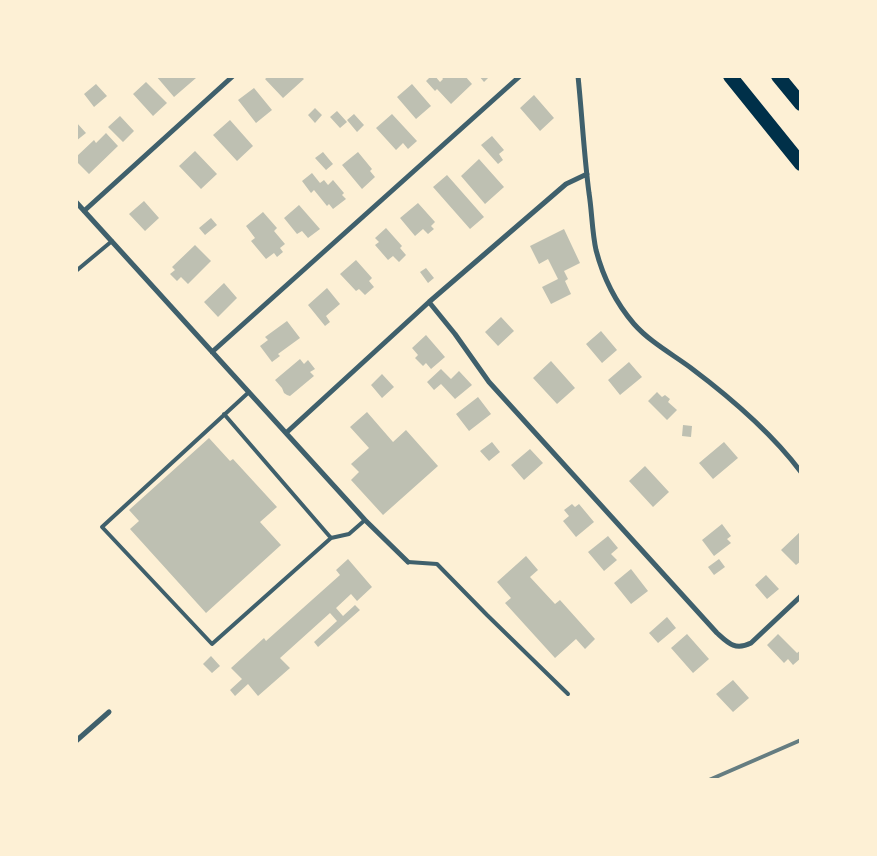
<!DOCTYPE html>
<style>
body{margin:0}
#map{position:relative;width:877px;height:856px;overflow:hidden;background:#fdf0d5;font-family:"DM Sans",sans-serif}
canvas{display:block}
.frame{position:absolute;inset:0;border:78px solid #fdf0d5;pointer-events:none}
</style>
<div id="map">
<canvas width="877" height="856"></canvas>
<div class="frame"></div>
</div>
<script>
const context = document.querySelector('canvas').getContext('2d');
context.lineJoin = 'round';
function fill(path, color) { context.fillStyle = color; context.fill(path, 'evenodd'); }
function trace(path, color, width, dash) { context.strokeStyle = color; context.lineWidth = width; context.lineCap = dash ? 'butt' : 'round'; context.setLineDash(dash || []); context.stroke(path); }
fill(new Path2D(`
 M156,76h39l1,2 -22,19z
 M269,76h32l3,3 -21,19 -18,-19z
 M431,76h4l5,6 3,-3 -2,-3h24l7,8 -21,20 -14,-15 -2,2 -9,-10z
 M479,76h11l-6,6z
 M146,82l21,21 -14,13 -20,-22z
 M96,84l11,12 -13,11 -10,-13z
 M412,84l19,22 -15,13 -19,-22z
 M254,88l18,22 -16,13 -18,-23z
 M534,95l20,23 -14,13 -20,-23z
 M315,108l7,7 -7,8 -7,-8z
 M337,111l10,11 -7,6 -10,-11z
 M354,114l10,11 -7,7 -10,-12z
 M392,114l25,27 -9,8 -5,-6 -7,7 -20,-22z
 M120,116l14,15 -11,11 -15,-15z
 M230,120l23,26 -16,15 -24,-26z
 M76,122l10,11 -10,8z
 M106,133l12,13 -29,28 -13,-13v-4l18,-17 2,3z
 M492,136l12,14 -5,4 4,6 -5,4 -17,-19z
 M195,151l22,23 -16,15 -22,-23z
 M323,152l10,12 -7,6 -11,-12z
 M358,152l14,17 -2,2 5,6 -13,12 -20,-24z
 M479,159l25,28 -19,17 -24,-28z
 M312,173l8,10 4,-3 4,5 5,-5 11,13 -2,2 4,4 -13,10 -4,-5 -2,2 -13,-16 -3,3 -9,-12z
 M447,175l37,42 -14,12 -37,-42z
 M144,201l15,17 -14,13 -16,-17z
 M418,203l17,19 -4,4 3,3 -6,5 -5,-5 -8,7 -15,-18z
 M299,205l21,24 -12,9 -6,-7 -5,3 -13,-16z
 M263,212l14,16 -3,3 11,13 -5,4 3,4 -6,5 -3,-4 -8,6 -15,-18 4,-3 -9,-12z
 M211,218l6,7 -12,10 -6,-7z
 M386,228l16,18 -2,2 6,7 -7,7 -6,-6 -5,4 -13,-15 4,-3 -4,-4z
 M564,229l16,34 -16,8 4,8 -3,2 6,13 -20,10 -9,-17 16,-8 -10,-20 -9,5 -9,-18z
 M195,245l16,16 -23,23 -7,-7 -4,4 -7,-7 5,-4 -3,-3z
 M356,260l16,18 -3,3 5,6 -9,8 -6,-6 -3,2 -16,-17z
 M426,268l8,10 -6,5 -8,-11z
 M224,283l13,15 -19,19 -14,-15z
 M327,288l13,16 -14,12 4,6 -5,4 -17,-21z
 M501,317l13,14 -16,15 -13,-14z
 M287,321l13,17 -22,16 2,2 -8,6 -12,-16 8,-6 -3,-3z
 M601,331l16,19 -15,13 -16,-19z
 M426,335l19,22 -14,12 -5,-6 -3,3 -8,-8 3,-3 -6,-7z
 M300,359l4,5 4,-4 7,9 -5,3 4,4 -24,20 -3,-1 -3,-2 -2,-5 -7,-8z
 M551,361l24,27 -18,16 -24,-26z
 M629,362l13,15 -22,18 -12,-15z
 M441,369l10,10 8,-8 13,14 -17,14 -14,-15 -7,6 -7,-8z
 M382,374l12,13 -12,11 -11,-13z
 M657,392l5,5 3,-2 5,4 -2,3 9,8 -10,10 -19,-19z
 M478,397l13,17 -22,17 -13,-17z
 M367,412l26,30 13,-12 32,36 -55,49 -32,-35 8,-8 -8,-8 18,-16 -19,-21z
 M683,425l9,1 -1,11 -9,-1z
 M209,438l21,23 3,-2 44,48 -17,15 21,23 -75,68 -76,-84 9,-8 -10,-11z
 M492,442l8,10 -11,9 -9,-10z
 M724,442l14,16 -25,21 -14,-16z
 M530,449l13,14 -19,17 -13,-15z
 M645,466l24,26 -16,15 -24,-26z
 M572,504l3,3 4,-3 15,18 -18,15 -13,-16 6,-5 -5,-6z
 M722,524l9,12 -4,3 4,4 -17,13 -12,-16z
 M801,531v30l-5,4 -15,-15z
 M608,536l10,12 -7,6 6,6 -13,11 -16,-19z
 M526,556l12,14 -8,7 25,27 5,-4 35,39 -10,10 -9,-10 -21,19 -50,-55 6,-5 -14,-16z
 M348,559l24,28 -15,14 -6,-7 -15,14 7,8 12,-11 5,5 -42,37 -4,-5 23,-21 -7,-8 -50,45 10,10 -32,28 -10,-12 -13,12 -5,-6 12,-11 -11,-11 33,-30 2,3 74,-66 -4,-5z
 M719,559l6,8 -11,8 -6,-8z
 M631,569l17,22 -17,13 -17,-21z
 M766,575l13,14 -12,10 -12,-14z
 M667,617l9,11 -18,15 -9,-10z
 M687,634l22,25 -16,14 -22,-25z
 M778,634l19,19 4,-3v8l-8,7 -5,-6 -4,4 -17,-18z
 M211,656l9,10 -8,7 -9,-9z
 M733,680l16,18 -16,14 -17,-18z`), '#bec0b2');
trace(new Path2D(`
 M76,271l36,-30
 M224,414l107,124 -119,106 -110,-117 147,-135
 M331,538l18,-4 16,-14
 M408,562l29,2 50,51 81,79`), '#3f606c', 4);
trace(new Path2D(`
 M578,76c4,39 6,79 11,117 3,19 3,39 7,57 7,27 20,53 38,74 16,18 38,30 57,44 40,30 80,64 110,104
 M76,202l289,318 43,42
 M84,211l149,-135
 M429,302l26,32 34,48 228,251c11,10 18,18 34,10l50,-47
 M212,352l308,-276
 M286,433l143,-131 137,-118 21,-10
 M76,741l33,-29`), '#3f606c', 5);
trace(new Path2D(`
 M730,76l71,88
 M778,76l23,28`), '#003049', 14);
trace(new Path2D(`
 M709,780l92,-40`), '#657d81', 4);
</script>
